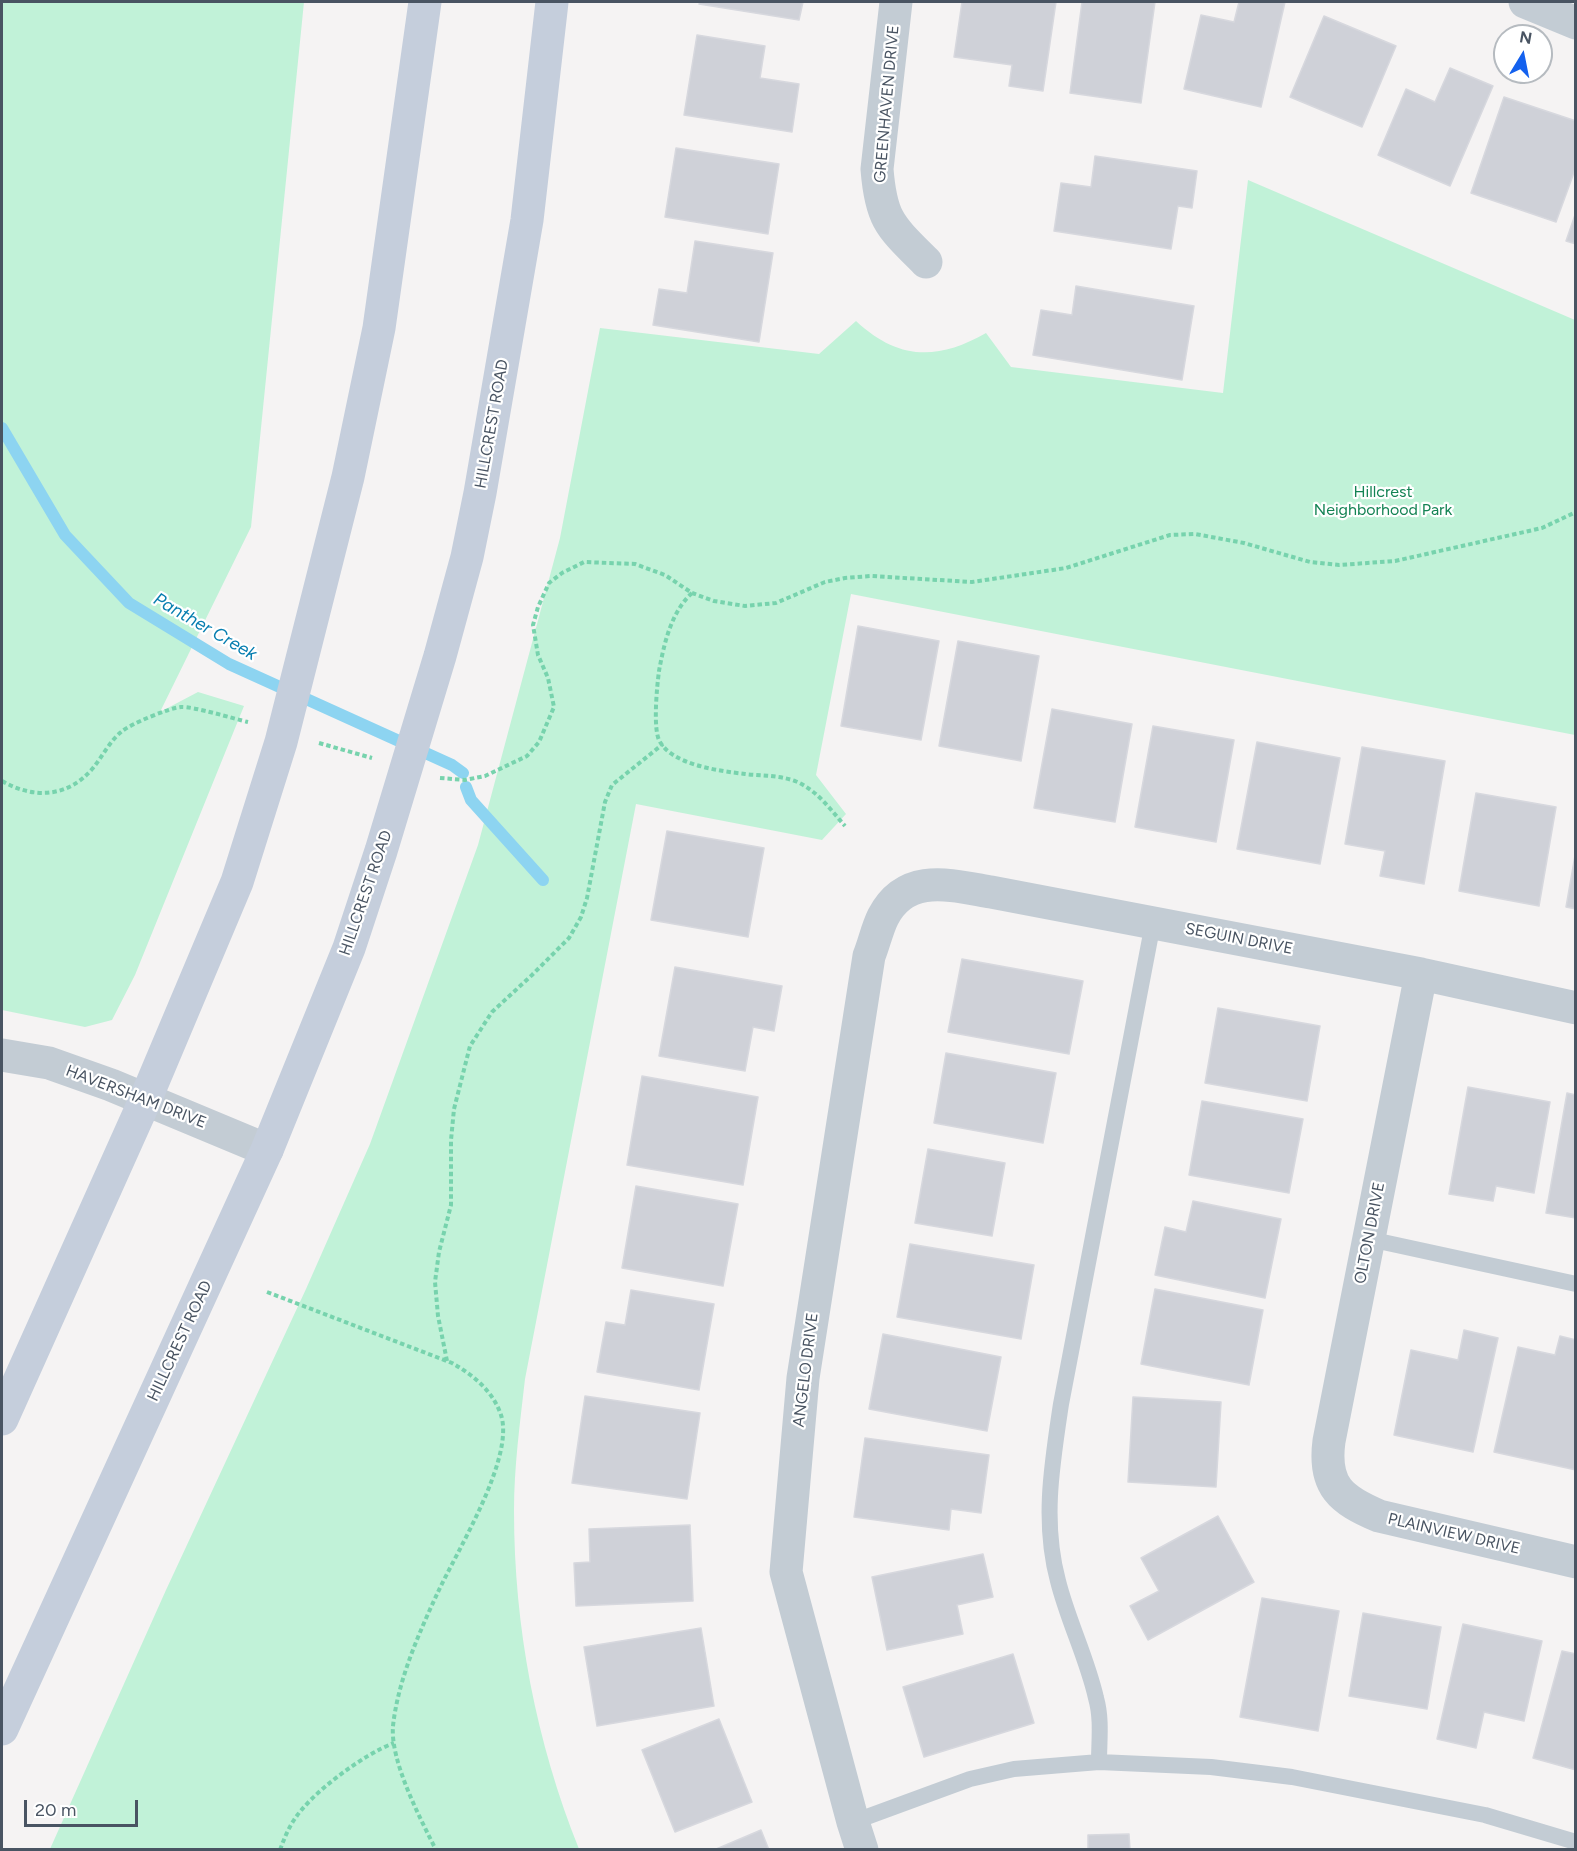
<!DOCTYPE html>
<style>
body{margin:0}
#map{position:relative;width:1577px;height:1851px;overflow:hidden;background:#f5f3f3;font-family:Figtree,sans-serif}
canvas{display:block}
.frame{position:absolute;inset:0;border:3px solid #495462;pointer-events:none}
.north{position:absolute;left:1493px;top:24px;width:60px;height:60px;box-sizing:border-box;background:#fff;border:2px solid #b6bbc0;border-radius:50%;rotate:10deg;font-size:16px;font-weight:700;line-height:24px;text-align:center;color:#495462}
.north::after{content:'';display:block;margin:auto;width:21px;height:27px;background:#1461ee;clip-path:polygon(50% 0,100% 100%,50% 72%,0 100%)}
.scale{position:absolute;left:24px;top:1800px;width:114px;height:27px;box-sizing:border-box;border:3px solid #495462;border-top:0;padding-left:8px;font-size:18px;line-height:21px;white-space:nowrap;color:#495462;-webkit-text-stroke:4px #fff;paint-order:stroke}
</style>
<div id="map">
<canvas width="1577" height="1851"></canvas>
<div class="frame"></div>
<div class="north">N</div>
<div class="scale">20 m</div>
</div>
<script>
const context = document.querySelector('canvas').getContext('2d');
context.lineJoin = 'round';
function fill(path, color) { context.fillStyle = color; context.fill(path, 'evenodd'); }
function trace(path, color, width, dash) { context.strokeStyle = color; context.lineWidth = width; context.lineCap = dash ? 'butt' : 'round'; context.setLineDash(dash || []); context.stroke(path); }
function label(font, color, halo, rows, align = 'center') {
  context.font = font + ' Figtree,sans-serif'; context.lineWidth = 4.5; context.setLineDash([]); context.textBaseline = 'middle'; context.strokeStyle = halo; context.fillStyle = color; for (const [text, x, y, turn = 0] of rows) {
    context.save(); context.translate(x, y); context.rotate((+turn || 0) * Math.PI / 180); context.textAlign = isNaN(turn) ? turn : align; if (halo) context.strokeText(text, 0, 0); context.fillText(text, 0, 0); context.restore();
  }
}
fill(new Path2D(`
 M2,2h302l-53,525 -91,185 38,-20 46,14 -109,269 -23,45 -27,7 -83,-17z
 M1248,180l327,140v415l-724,-141 -35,181 30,39 -24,26 -186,-36 -111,575c-5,44 -11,88 -11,132 0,116 22,231 65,338h-529l116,-259 140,-301 64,-145 108,-299 82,-307 40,-210 219,26 37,-33c42,39 81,40 130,12l25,34 212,26z`), '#c1f2d8');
trace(new Path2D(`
 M2,428l63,107 64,68 100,61 223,101 11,8
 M466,787l5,13 72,80`), '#8dd4f1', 12);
const building = new Path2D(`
 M700,2h103l-4,18 -100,-16z
 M962,2h94l-13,89 -34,-5 3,-21 -58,-8z
 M1082,2h73l-14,101 -71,-10z
 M1239,2h46l-24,105 -77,-18 17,-74 33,7z
 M1324,16l72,30 -34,81 -72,-30z
 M697,35l68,11 -5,32 39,6 -7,48 -108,-17z
 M1450,68l43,18 -43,100 -72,-31 28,-66 29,13z
 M1504,97l72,24v46l-20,55 -85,-29z
 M676,148l103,16 -11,70 -103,-17z
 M1095,156l102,15 -5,37 -14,-2 -7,43 -117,-18 7,-48 30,4z
 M1576,212v32l-10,-3z
 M695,241l78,12 -14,89 -106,-17 6,-36 28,4z
 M1076,286l118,20 -12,74 -149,-25 8,-45 31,5z
 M858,626l81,15 -18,99 -80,-14z
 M958,641l81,15 -18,105 -82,-15z
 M1052,709l80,15 -17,98 -81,-14z
 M1153,726l81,14 -18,102 -81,-15z
 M1257,742l83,16 -20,106 -83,-15z
 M1362,747l83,14 -21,123 -44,-8 5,-25 -40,-7z
 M1476,793l80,14 -17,99 -80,-15z
 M667,831l97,17 -16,89 -97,-17z
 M1576,850v59l-10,-2z
 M962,959l121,22 -14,73 -121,-22z
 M675,967l107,19 -8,45 -21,-4 -8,44 -86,-15z
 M1218,1008l102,18 -13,75 -102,-18z
 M946,1053l110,20 -13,70 -109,-20z
 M642,1076l116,21 -15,88 -116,-20z
 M1468,1087l82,15 -16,91 -38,-7 -3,15 -44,-7z
 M1567,1093l9,2v123l-30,-5z
 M1202,1101l101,18 -14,74 -100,-18z
 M928,1149l77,14 -13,73 -77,-13z
 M636,1186l102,18 -15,82 -101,-18z
 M1193,1201l88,18 -16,79 -110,-23 10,-48 21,5z
 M910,1244l124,21 -13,74 -124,-22z
 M1155,1289l108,21 -14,75 -108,-21z
 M631,1290l83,14 -15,86 -102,-18 9,-50 19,3z
 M1464,1330l34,8 -25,114 -79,-17 17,-85 47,10z
 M883,1334l118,23 -14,74 -118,-22z
 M1560,1336l16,4v130l-82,-18 24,-105 37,8z
 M585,1396l115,17 -13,86 -115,-16z
 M1133,1397l88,5 -5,85 -88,-5z
 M865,1438l124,17 -8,58 -30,-4 -2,21 -95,-13z
 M1218,1516l36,66 -106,58 -18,-34 29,-15 -18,-33z
 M690,1525l3,76 -117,5 -2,-43 16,-1 -1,-33z
 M983,1554l10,43 -36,8 6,29 -76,16 -15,-73z
 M1262,1598l77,13 -21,120 -78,-14z
 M1363,1613l78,14 -14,82 -78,-13z
 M1463,1624l79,17 -18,80 -40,-9 -8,36 -39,-9z
 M701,1628l13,78 -117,20 -13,-79z
 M1562,1651l14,3v116l-43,-12z
 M1013,1654l21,69 -110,34 -21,-70z
 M719,1719l33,83 -77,30 -33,-82z
 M761,1830l8,20h-55z
 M1129,1834l1,16h-42v-15z`);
fill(building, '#cfd1d8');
trace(building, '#d7d8de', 1.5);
trace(new Path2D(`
 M692,593c-21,19 -28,51 -33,78 -2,15 -6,56 0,69 12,25 61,31 86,34 17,2 33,1 50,7 22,9 35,28 50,45
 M319,743l53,15
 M440,778l25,2 20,-4 42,-20 12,-14 15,-35 -6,-29 -10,-23 -5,-30 5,-18 11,-24 13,-10 22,-11 51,2 30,11 27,18 22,8 31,5 31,-3 49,-21 20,-4 26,-2 101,6 94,-14 104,-33 25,-1 49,9 66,19 29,3 56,-4 147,-33 34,-16
 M2,781c31,18 66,17 91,-13 9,-11 17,-27 28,-36 9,-8 48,-24 60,-25 11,-1 54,12 67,15
 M267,1292l185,71c21,12 41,28 49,52 14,43 -44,136 -63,177 -19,41 -40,88 -45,134 -3,35 27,92 43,124
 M447,1361l-9,-45 -3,-34 4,-30 12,-47v-65l3,-31 16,-63 22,-34 40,-37 37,-37 12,-21 6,-19 18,-96 7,-17 51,-41
 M280,1850c4,-11 8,-21 14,-30 17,-27 70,-66 100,-77`), '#77d3ad', 4, [4.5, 3]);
trace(new Path2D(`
 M1369,1239l207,45
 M1099,1762c0,-21 3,-43 -3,-64 -9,-40 -28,-77 -38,-117 -16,-59 -6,-117 3,-177l92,-481
 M853,1822l117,-43 44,-10 85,-7 112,5 81,10 193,38 91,27`), '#c3ccd4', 16);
trace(new Path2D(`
 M896,2l-19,167c4,51 13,57 49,93
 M1525,2l51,21
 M1421,974l-92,467c-6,45 12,59 50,75l197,46
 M2,1055l47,8 62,22 156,65
 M862,1850l-9,-28 -67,-250 17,-194 66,-422c5,-12 8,-27 14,-39 23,-45 67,-32 108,-25l430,82 155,34`), '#c3ccd4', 33);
trace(new Path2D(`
 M2,1419l144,-321 91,-216 44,-140 67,-265 31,-149 46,-326
 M2,1729l265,-579 82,-202 32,-97 59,-195 27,-99 13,-64 47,-273 25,-218`), '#c5cedc', 33);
label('16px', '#495462', '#fff', [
 ["GREENHAVEN DRIVE",887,104,-85],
 ["HILLCREST ROAD",492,424,-80],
 ["HILLCREST ROAD",366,893,-71],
 ["SEGUIN DRIVE",1239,939,11],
 ["HAVERSHAM DRIVE",136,1097,21],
 ["OLTON DRIVE",1370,1233,-79],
 ["HILLCREST ROAD",180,1341,-65],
 ["ANGELO DRIVE",806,1370,-83],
 ["PLAINVIEW DRIVE",1454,1534,13]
]);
label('16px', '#148354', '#fff', [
 ["Hillcrest",1383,492],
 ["Neighborhood Park",1383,510]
]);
label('italic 18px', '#077eb0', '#fff', [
 ["Panther Creek",205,627,30]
]);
</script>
